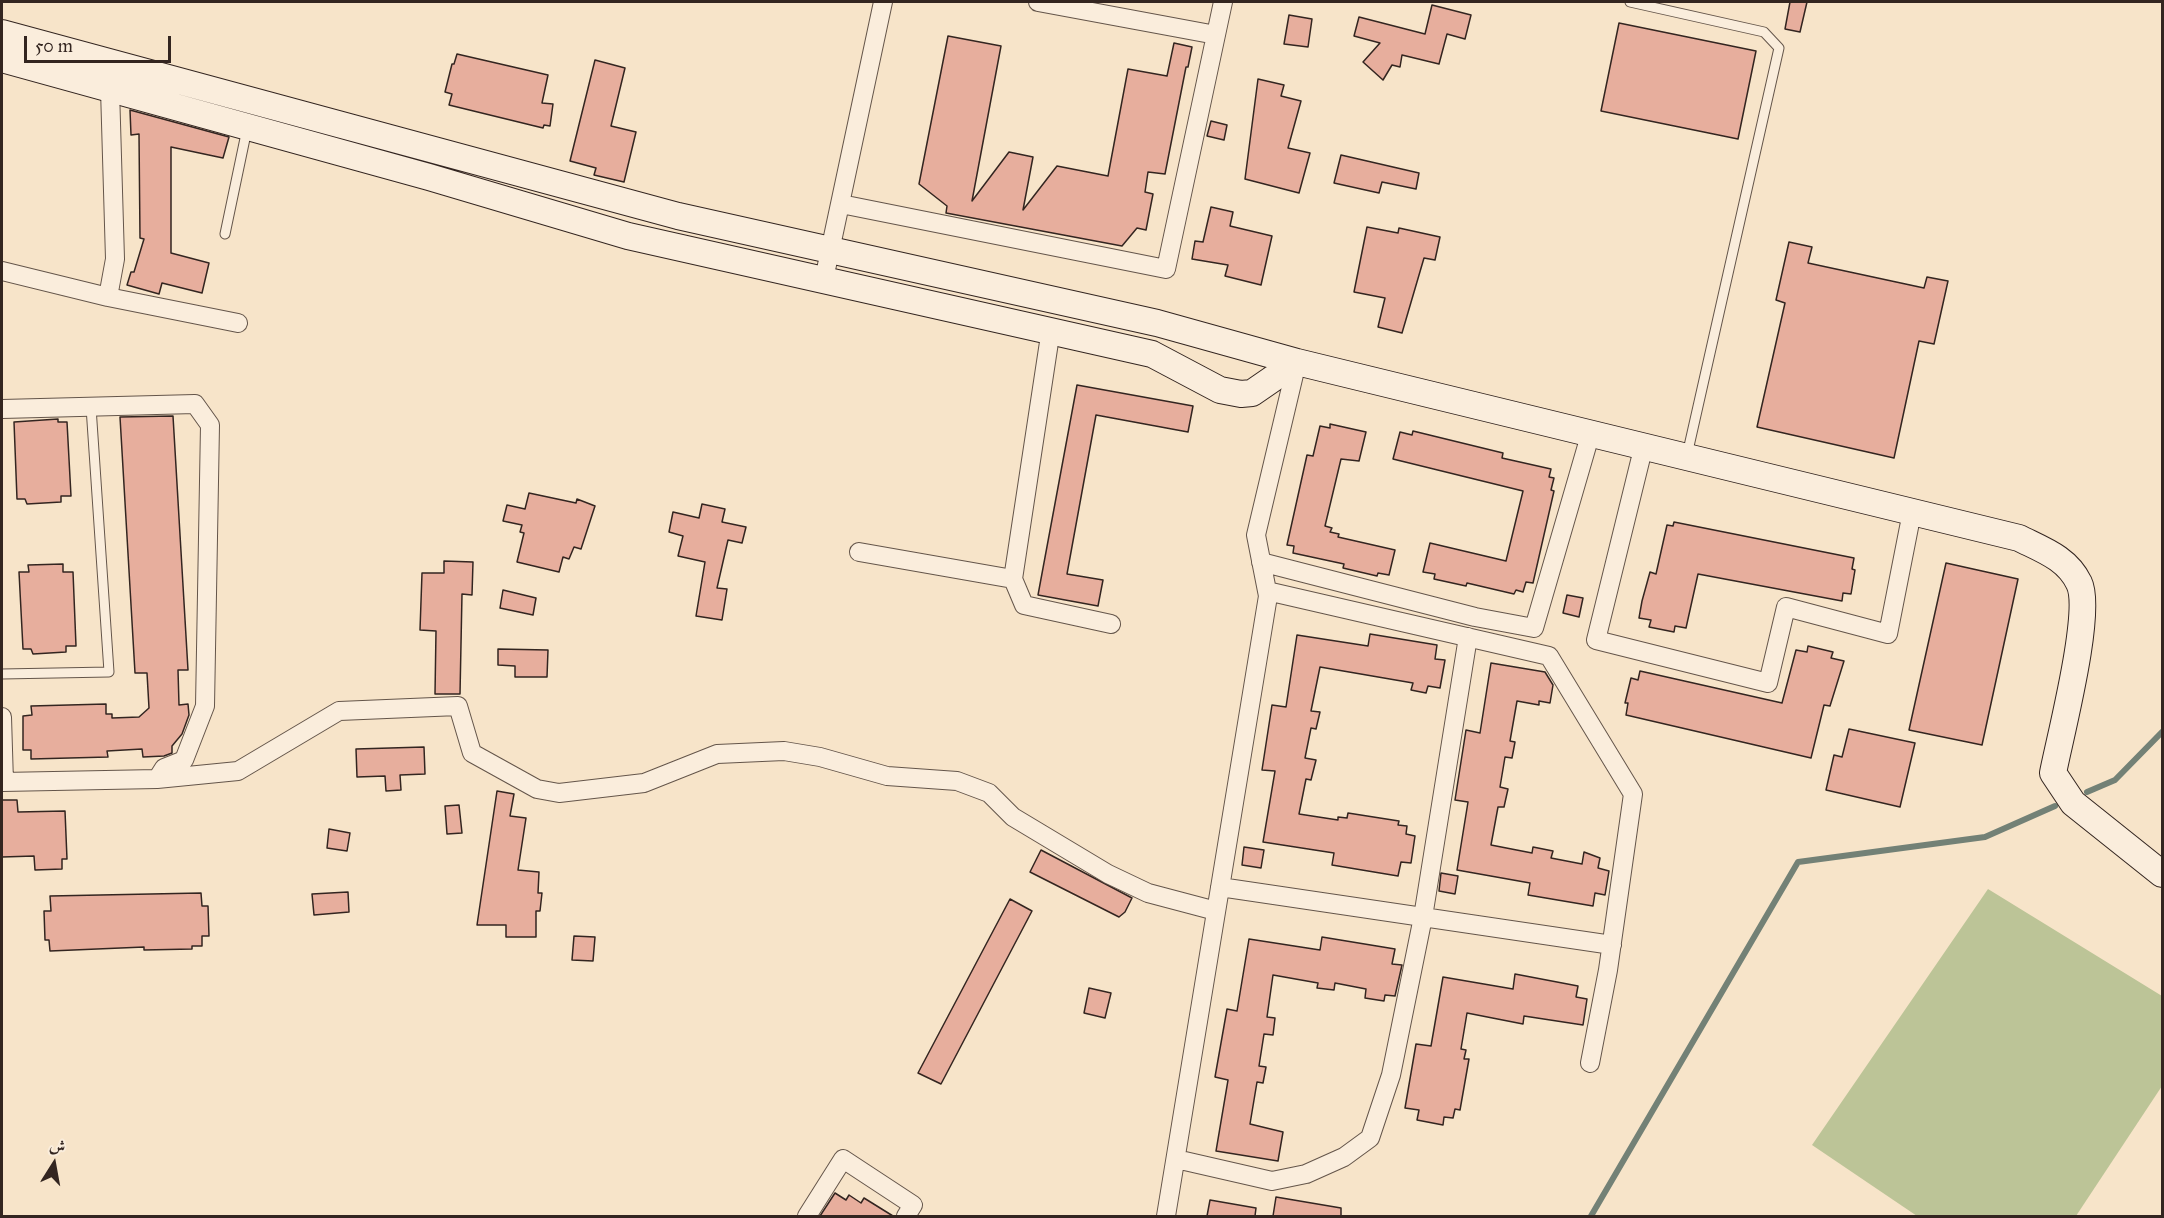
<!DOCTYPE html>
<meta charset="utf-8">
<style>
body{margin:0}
#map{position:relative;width:2164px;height:1218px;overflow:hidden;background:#f7e4c9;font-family:"IM FELL Great Primer",Amiri,serif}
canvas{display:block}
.frame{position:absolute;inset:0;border:3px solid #332520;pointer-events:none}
.north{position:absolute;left:24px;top:1134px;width:60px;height:60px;-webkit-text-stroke:4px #faeddc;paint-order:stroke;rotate:11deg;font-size:16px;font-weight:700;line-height:24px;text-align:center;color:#332520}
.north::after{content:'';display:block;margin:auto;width:21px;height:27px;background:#332520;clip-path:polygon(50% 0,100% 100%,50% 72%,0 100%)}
.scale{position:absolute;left:24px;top:36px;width:147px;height:27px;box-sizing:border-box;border:3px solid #332520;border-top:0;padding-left:8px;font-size:18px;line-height:21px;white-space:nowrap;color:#332520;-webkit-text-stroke:4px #faeddc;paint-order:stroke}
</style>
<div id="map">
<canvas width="2164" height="1218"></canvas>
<div class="frame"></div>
<div class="north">ش</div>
<div class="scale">50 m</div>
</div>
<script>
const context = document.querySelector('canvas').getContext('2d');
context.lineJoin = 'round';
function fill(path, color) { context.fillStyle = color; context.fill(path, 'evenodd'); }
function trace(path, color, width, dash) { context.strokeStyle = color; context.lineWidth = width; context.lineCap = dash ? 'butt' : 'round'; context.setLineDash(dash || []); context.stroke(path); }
fill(new Path2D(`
 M1988,889l174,107v90l-86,130h-159l-105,-71z`), '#bcc497');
trace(new Path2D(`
 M2087,792l28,-12 47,-48
 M1591,1216l207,-354 187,-25 70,-31`), '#738176', 6);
const building = new Path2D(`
 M1790,2h17l-7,30 -15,-3z
 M1432,5l39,10 -6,24 -18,-5 -8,30 -37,-9 -2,12 -8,-2 -9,15 -20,-18 17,-19 -26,-7 5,-19 66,17z
 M1289,15l23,4 -4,28 -24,-3z
 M1619,23l137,28 -18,88 -137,-28z
 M948,36l53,10 -29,155 37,-49 24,5 -10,53 34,-44 51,10 20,-107 39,7 7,-33 18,4 -4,20h-2l-21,107 -17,-2 -3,20 8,2 -7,36 -9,-2 -15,18 -176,-33 1,-7 -28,-22z
 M457,54l91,21 -6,28 11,1 -3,22 -6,-1 -1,3 -94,-23 3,-11 -7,-2 7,-28h2z
 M595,60l30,8 -14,58 25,6 -12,50 -30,-7 2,-7 -26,-7z
 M1258,79l26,6 -3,11 20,5 -13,47 22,5 -11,40 -54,-14z
 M130,110l99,27 -6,21 -52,-11v106l38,10 -7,30 -40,-10 -3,11 -32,-9 4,-13h3l10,-33 -4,-1 -1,-104 -8,1z
 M1211,121l16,4 -3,15 -17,-4z
 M1341,155l78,18 -3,16 -34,-7 -3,11 -45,-10z
 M1211,207l22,5 -3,14 42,10 -11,49 -36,-9 3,-11 -36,-6 3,-18 8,1z
 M1367,227l31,6 1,-5 41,9 -5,23 -11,-2 -22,75 -24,-6 7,-29 -31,-6z
 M1789,242l23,5 -4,16 116,25 3,-11 21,4 -14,63 -15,-3 -25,117 -137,-31 28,-124 -9,-3z
 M1077,385l116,21 -5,26 -92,-17 -29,159 36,6 -5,26 -60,-11z
 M173,416l15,254h-10l1,35 9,-1 1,11 -7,19 -10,12v7l-8,3 -21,1 -1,-8 -35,2 1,6 -77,2v-9h-8v-34l9,-1 -1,-9 75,-2v10h6v4l27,-1 10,-9 -2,-35h-12l-15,-256z
 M58,419v3h9l4,74h-10v6l-34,2 -2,-5h-8l-3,-77z
 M1330,424l36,8 -7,29 -18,-2 -16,67 7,2 -2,4 9,2 -1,3 57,13 -6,25 -11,-2 -1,3 -34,-8 1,-4 -51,-11 1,-7 -7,-1 20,-90 6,1 7,-30 10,2z
 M1413,431l90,22 -1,5 49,11 -2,8 5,1 -3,12 3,1 -21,92 -7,-1 -3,10 -7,-2 -2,4 -47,-11 -1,3 -32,-7 1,-5 -12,-2 7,-29 76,18 17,-70 -130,-32 7,-27 12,3z
 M529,493l47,10 1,-4 18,7 -14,43 -7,-2 -5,12 -6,-2 -4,15 -42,-10 7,-29 -4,-1 2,-7 -19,-4 4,-16 18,4z
 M702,504l23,5 -3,13 24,5 -4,16 -14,-3 -11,48 10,1 -5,31 -26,-4 9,-54 -27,-6 5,-20 -14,-4 4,-20 26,6z
 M1674,522l180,36 -2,11 3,1 -4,24 -8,-1 -1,8 -144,-27 -12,54 -11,-2 -1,6 -25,-5 2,-7 -12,-2 3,-17 8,-29 6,2 11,-49 6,1z
 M444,561l29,1 -1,33 -10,-1 -2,100h-25l1,-63 -16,-1 2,-57h22z
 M1946,563l72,16 -36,166 -73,-15z
 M63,564v8h10l3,74h-10v6l-33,2 -2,-5h-8l-4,-77h10l-1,-7z
 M503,590l33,8 -3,17 -33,-7z
 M1567,595l16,3 -4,19 -16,-4z
 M1370,634l67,11 -2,14 10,1 -5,28 -12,-2 -2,7 -15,-3 2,-7 -93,-16 -9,44 9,1 -4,17 -5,-1 -6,30 11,2 -5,20 -5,-1 -7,35 39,6v-3l9,1 1,-5 51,8 -1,4 9,1 -1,8 9,2 -4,27 -10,-1 -3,14 -66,-11 2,-12 -71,-11 12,-71 -13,-1 10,-65 14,2 11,-72 71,11z
 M1808,646l25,6 -2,6 13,3 -14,45 -6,-1 -13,53 -185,-43 2,-12h-3l6,-25 7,2 2,-9 142,32 14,-53 11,2z
 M498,649l50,1 -1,27h-32v-11l-17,-1z
 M1491,663l54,9 8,13 -3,18 -11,-2v4l-22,-4 -7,40 5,1 -3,16 -7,-1 -5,30 8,2 -4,18h-6l-7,38 41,8 1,-6 20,4 -2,7 31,6 2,-12 16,6 -2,10 11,3 -4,24 -10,-2 -2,13 -65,-11 2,-12 -73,-13 11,-68 -13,-2 11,-70 14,3z
 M1849,729l66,14 -15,64 -74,-17 8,-35 8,2z
 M424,747l1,27 -25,1 1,15 -15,1 -1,-15 -28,1 -1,-28z
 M497,791l17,3 -4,22 16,2 -8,52 21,2 -1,21h4l-2,18h-4v26h-30v-12h-29z
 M2,800h15l1,12 47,-1 2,48h-5v10l-27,1 -1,-14 -32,1z
 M459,805l3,28 -15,1 -2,-28z
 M329,829l21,4 -3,18 -20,-3z
 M1244,847l20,3 -3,18 -19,-3z
 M1041,850l91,48 -7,14 -6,5 -89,-45z
 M1441,873l17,3 -3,18 -16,-3z
 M348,892l1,20 -35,3 -2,-21z
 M201,893l1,13h6l1,30h-7v10h-10v3l-48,1v-3l-94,4 -1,-11h-4l-1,-29h7l-1,-15z
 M1010,899l22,12 -91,173 -23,-11z
 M574,936l21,1 -2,24 -21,-1z
 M1322,937l73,12 -3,15 10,1 -7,31 -10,-1 -1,6 -19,-3 1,-9 -31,-6 -1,7 -17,-2 1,-5 -45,-8 -6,42 8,1 -2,17 -9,-1 -5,32 7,1 -3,16 -6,-1 -7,42 33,8 -5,29 -62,-10 12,-71 -13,-3 12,-68 10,2 12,-72 71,11z
 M1515,974l63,12 -2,11 11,2 -4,26 -59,-9 -1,8 -56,-11 -6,36 5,1 -2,9h5l-9,51 -5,-1 -2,9 -9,-1 -1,8 -26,-5 2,-10 -14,-2 11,-64 15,2 12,-69 70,12z
 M1089,988l22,5 -6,25 -21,-5z
 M835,1193l11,7 3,-5 12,8 3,-5 29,18h-73z
 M1276,1197l65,11v8h-68z
 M1210,1200l46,8 -1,8h-48z`);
fill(building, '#e7ae9d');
trace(building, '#332520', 1.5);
const lane = new Path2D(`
 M1630,2l134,30 15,16 -92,407
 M225,234l22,-105
 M2,674l107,-2 -18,-265`);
const street = new Path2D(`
 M1038,2l178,33
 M841,204l325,65 57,-267
 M2,271l106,26 130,26
 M824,279l59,-277
 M108,297l7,-38 -5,-170
 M2,409l193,-5 15,21 -5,281 -21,54 -20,8 -7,11
 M1644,445l-48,195 172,43 18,-76 102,27 24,-122
 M859,552l154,27 38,-250
 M1261,562l214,55 59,11 57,-196
 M1013,579l11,26 87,19
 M1267,591l282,65 84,138 -25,176 -18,93
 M2,717l2,65
 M2,782l155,-3 81,-8 101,-60 119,-5 14,47 65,36 22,4 85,-10 73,-29 67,-3 36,6 67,19 70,5 32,12 24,24 95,57 40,19 68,18
 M1220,887l392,58
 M1176,1159l96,22 34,-7 38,-17 26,-19 21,-63 32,-158 45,-280
 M807,1216l36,-57 70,46 -7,11
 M1166,1216l102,-620 -12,-61 41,-173`);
const secondary = new Path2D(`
 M2,33l676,183 479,107 140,39 722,176c24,12 48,20 60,45 14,28 -19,154 -26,190l20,30 89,71
 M2,59l427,118 199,59 524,118 68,36 21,4 11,-1 45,-31`);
trace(lane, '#64554a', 11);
trace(street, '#64554a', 20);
trace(secondary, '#332520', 28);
trace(lane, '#faeddc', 9);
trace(street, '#faeddc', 18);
trace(secondary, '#faeddc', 26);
</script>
